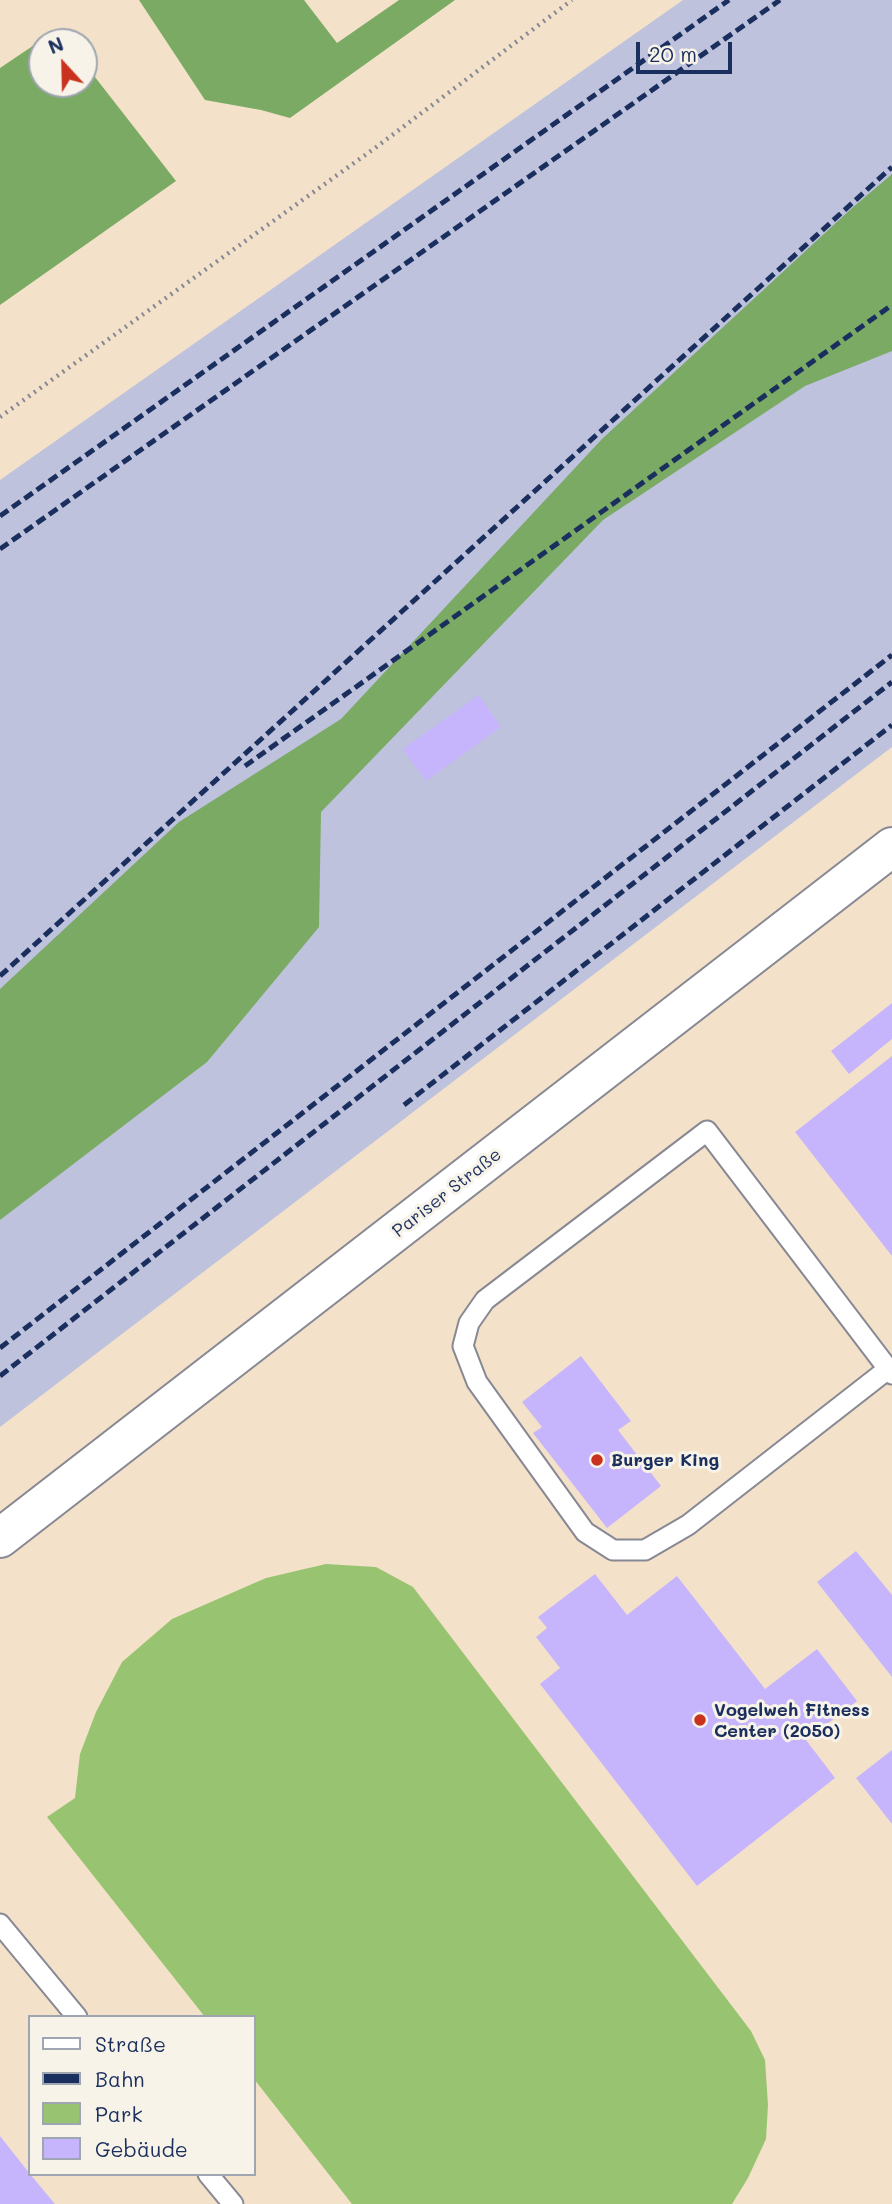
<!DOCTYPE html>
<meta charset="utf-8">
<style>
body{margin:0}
#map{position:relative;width:892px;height:2204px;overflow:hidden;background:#f3e2c9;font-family:Mali,sans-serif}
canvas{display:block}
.legend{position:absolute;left:28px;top:2015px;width:228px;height:161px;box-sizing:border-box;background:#f7f3e8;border:2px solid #9fa5b1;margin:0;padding:9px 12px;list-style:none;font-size:21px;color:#1b2f5e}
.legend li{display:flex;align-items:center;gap:14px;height:35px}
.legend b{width:35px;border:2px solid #9fa5b1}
.north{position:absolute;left:28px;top:28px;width:70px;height:70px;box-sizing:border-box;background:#f7f3e8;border:2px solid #9fa5b1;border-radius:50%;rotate:338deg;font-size:19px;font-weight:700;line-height:28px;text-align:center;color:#1b2f5e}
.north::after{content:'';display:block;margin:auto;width:24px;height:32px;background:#c8321e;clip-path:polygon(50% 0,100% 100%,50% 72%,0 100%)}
.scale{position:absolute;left:636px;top:42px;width:96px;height:32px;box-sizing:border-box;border:4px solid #1b2f5e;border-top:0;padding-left:9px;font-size:21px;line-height:24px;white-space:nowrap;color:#1b2f5e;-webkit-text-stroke:5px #f7f3e8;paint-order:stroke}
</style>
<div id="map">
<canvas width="892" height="2204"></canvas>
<ul class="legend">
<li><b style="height:9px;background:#fff"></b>Straße</li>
<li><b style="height:9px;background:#1b2f5e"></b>Bahn</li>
<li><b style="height:19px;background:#98c471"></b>Park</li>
<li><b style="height:19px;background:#c6b5fc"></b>Gebäude</li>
</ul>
<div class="north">N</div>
<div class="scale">20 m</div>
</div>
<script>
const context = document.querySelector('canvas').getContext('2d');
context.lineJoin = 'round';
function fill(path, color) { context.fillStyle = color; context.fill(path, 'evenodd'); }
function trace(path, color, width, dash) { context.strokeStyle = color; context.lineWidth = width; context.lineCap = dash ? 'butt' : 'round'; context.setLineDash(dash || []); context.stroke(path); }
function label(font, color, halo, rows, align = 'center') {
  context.font = font + ' Mali,sans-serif'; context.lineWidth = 6; context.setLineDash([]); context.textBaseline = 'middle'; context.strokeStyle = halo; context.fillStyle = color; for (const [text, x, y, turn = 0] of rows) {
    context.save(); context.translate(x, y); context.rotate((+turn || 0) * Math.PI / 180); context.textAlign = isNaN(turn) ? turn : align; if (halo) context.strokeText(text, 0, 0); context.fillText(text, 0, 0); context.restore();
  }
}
fill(new Path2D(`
 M683,0h209v747l-892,680v-947z`), '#bec2dd');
fill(new Path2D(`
 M326,1564l50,3 37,20 338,444 14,29 3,45 -2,34 -18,39 -16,26h-380l-98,-125v-62h-49l-158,-200 28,-19 5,-44 16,-42 26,-50 50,-43 94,-41z`), '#98c471');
fill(new Path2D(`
 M139,0h165l33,43 62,-43h56l-165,118 -29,-8 -56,-10z
 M58,29l10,13h-26v42h42v-21l92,118 -176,124v-237z
 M892,174v177l-87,35 -202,134 -282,292 -2,115 -112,135 -207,158v-231l179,-167 162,-103 261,-280 249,-230z`), '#7aaa63');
fill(new Path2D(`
 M479,695l22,32 -75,54 -23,-32z
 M892,1003v36l-43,35 -18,-23z
 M892,1056v200l-97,-124z
 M581,1356l50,65 -13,9 43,56 -54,42 -74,-95 9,-6 -20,-25z
 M856,1551l36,44v82l-75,-95z
 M595,1574l32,41 50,-39 88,113 52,-40 40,52 -51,39 29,38 -138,108 -157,-202 20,-16 -24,-31 11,-9 -9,-11z
 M892,1750v74l-36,-46z
 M0,2136l30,38 25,30h-55z`), '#c6b5fc');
const service = new Path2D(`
 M888,1369l-200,156 -43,25h-32l-28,-18 -108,-150 -14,-36 6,-23 16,-23 222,-169 185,243
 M0,1924l77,93
 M208,2174l25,30`);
const secondary = new Path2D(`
 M0,1538l892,-691`);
trace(service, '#878894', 23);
trace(secondary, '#878894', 42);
trace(new Path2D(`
 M0,417l375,-269 197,-148`), '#878894', 4.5, [2, 5]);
trace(service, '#fff', 19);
trace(secondary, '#fff', 38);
trace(new Path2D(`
 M0,516l729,-516
 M0,549l780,-549
 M245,766l647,-461
 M0,976l892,-809
 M404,1105l488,-380
 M0,1348l892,-693
 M0,1376l892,-694`), '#1b2f5e', 5, [10, 5]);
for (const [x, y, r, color] of [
 [597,1460,7,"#c8321e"],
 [700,1720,7,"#c8321e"]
]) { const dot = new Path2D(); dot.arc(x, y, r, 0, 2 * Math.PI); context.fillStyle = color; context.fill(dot); trace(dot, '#f7f3e8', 2.5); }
label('18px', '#1b2f5e', '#f7f3e8', [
 ["Pariser Straße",447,1193,-38]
]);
label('bold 18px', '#1b2f5e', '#f7f3e8', [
 ["Burger King",611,1460],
 ["Vogelweh Fitness",714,1710],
 ["Center (2050)",714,1731]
], 'left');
</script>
